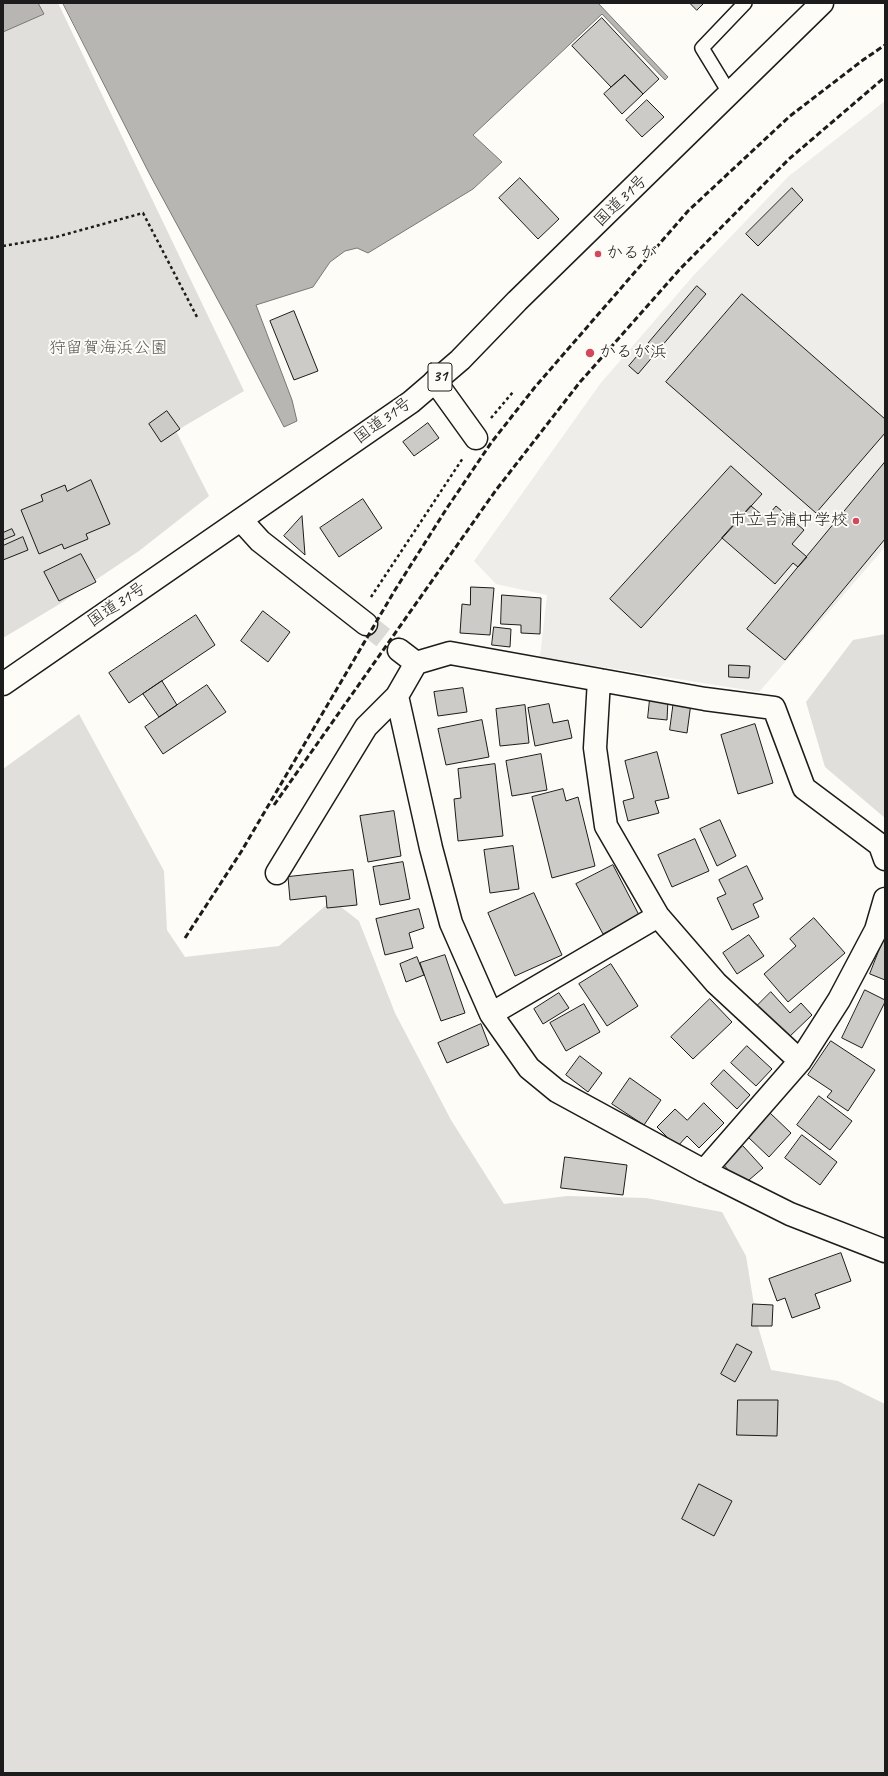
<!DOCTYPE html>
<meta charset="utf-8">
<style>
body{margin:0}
#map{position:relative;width:888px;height:1776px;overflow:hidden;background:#fdfcf7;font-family:Caveat,sans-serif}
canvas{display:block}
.frame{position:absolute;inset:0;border:4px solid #1c1c1c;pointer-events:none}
</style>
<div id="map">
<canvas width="888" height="1776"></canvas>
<div class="frame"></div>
</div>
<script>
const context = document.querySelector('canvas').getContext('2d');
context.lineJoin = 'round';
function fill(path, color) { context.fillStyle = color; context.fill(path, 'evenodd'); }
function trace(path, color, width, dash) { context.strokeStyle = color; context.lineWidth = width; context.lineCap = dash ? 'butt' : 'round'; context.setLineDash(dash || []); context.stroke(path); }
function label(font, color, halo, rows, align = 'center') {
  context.font = font + ' Caveat,"Klee One",sans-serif'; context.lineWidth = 4; context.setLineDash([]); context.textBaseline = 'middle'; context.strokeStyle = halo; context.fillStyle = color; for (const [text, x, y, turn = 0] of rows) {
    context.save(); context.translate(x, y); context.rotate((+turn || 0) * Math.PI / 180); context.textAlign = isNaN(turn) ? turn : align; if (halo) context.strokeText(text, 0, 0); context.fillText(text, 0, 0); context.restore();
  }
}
fill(new Path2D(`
 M885,101v446l-126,145 -219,-35 7,-62 -51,-11 -22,-23 126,-177 93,-108 96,-100z`), '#eeede9');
fill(new Path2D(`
 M3,3h55l186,388 -68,40 33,65 -70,55 -81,54 -55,33z
 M885,634v184l-60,-51 -19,-65 47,-62z
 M79,714l85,157 3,59 18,27 94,-11 53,-46 27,21 36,92 56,107 53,84 63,-8 79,2 76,14 24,44 11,67 14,47 67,11 47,23v369h-882v-1004z`), '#e0dfdb');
const water = new Path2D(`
 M3,3h35l6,11 -41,18z
 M63,3h535l70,74 -3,3 -63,-66 -129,121 29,27 -29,27 -105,64 -11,-5 -12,3 -15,11 -17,25 -57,18 36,95 5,21 -13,6 -52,-101 -83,-153z`);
fill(water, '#b7b6b2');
trace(water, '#797876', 1);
const building = new Path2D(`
 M690,3h14l-7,7z
 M602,18l57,61 -16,15 -18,-19 -14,12 -39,-41z
 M625,75l18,19 -21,20 -18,-20z
 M647,100l17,17 -22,20 -16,-17z
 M520,178l39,41 -21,20 -39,-41z
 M792,188l11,12 -45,46 -12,-12z
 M697,286l9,8 -68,80 -9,-8z
 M742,294l143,125v14l-69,80 -150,-131z
 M294,311l24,60 -24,9 -24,-59z
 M167,411l13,18 -19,13 -12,-18z
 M428,423l11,15 -25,18 -11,-14z
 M885,462v77l-100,121 -38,-31z
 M731,466l31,28 -121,134 -31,-29z
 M91,480l19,44 -24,10 2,5 -24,10 -2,-5 -23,10 -18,-44 22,-9 -2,-6 24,-10 2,6z
 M363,499l19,29 -43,29 -19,-29z
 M751,506l15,12 10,-12 28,24 -12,14 15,13 -9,10 -5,-4 -18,21 -53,-46z
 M302,516l3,39 -21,-19z
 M12,529l3,6 -12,5v-7z
 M23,537l5,13 -25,10v-14z
 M81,554l15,28 -37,19 -15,-29z
 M471,587l23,1 -4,47 -30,-2 2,-29 8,1z
 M502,595l39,3 -1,36 -19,-1v-8l-20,-1z
 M263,611l27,21 -22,30 -27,-21z
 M196,615l19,30 -86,58 -20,-30z
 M494,627l17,2 -1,18 -18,-2z
 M729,665l21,1 -1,12 -20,-1z
 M162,681l15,24 -18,12 -16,-23z
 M207,685l19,27 -63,42 -18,-27z
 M463,688l4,24 -29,4 -4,-24z
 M650,699l18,1 -1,20 -19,-2z
 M674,700l17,3 -4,30 -17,-3z
 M549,704l4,19 15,-3 4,18 -37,8 -7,-38z
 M525,705l4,38 -29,3 -4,-37z
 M482,720l7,37 -43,8 -8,-36z
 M755,724l18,59 -35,11 -17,-59z
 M657,752l12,46 -14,3 4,12 -31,8 -5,-20 11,-3 -9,-37z
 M541,754l6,36 -35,6 -6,-35z
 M495,764l8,72 -45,5 -4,-42 7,-1 -3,-29z
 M563,789l3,12 12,-4 17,69 -43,12 -20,-81z
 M394,811l7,45 -33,6 -8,-46z
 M720,820l16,36 -19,10 -17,-37z
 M695,839l14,32 -37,16 -14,-32z
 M513,846l6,43 -29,4 -6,-43z
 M403,862l7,37 -30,6 -7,-38z
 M613,865l26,50 -36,19 -27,-50z
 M747,866l16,33 -10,5 6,13 -27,13 -15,-32 9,-4 -7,-14z
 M353,870l4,35 -30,3 -1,-12 -36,4 -2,-23z
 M534,893l28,62 -47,21 -27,-63z
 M419,909l5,19 -15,5 4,15 -28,7 -9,-36z
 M814,918l31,35 -57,49 -24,-28 32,-28 -6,-7z
 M749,935l15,21 -27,18 -14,-21z
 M884,938l1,1v41l-15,-6z
 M445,955l20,58 -24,8 -21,-58z
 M417,957l7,18 -18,7 -6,-18z
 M611,964l27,42 -31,20 -28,-42z
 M865,990l20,10v2l-23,46 -20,-10z
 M771,992l19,21 11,-10 11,12 -25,24 -30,-33z
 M559,993l10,15 -26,16 -9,-15z
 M710,999l22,23 -39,37 -22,-22z
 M584,1004l16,28 -34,19 -16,-28z
 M481,1024l8,21 -42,18 -9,-20z
 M831,1041l44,29 -27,41 -21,-14 5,-6 -24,-16z
 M747,1046l25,23 -16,17 -25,-23z
 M580,1056l22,17 -14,19 -22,-17z
 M724,1070l26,25 -13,14 -26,-25z
 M630,1078l31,22 -17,25 -32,-21z
 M819,1096l33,25 -22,29 -33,-25z
 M704,1103l20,20 -25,25 -12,-12 -10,11 -20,-20 18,-18 12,11z
 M770,1113l21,20 -22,24 -21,-20z
 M802,1135l35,27 -17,23 -35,-27z
 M743,1146l20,22 -21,18 -19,-22z
 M565,1157l62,8 -4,30 -62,-7z
 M841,1253l10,28 -36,13 5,14 -28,10 -7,-20 -8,3 -8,-22z
 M753,1304l20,1 -1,21h-20z
 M737,1344l15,8 -17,30 -14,-8z
 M738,1400h40l-1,36 -40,-1z
 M699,1484l33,17 -18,35 -32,-17z`);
fill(building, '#cccbc8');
trace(building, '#1c1c1c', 1);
trace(new Path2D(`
 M366,624l33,26`), '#dbdad6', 22, [22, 11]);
const service = new Path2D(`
 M730,94l-28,-46 43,-45`);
const minor = new Path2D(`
 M435,381l41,57
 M241,520l19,21 106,83
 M399,650l17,13
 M599,680l-4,68 11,78 52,90 58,67 84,78
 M885,859l-5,-14 -76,-57 -30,-80 -69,-9 -255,-46 -34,10 -19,33 34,152 20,75 40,91 38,54 28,23 147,80 86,43 95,37
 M277,873l89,-146 31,-31
 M491,1014l167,-98
 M704,1171l96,-110 39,-61 37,-70 9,-31`);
const trunk = new Path2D(`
 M3,684l408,-282 49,-42 57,-59 305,-298`);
trace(service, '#1c1c1c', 16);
trace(minor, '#1c1c1c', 25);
trace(trunk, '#1c1c1c', 25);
trace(new Path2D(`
 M3,246l53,-9 87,-24 54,104
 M491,418l22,-26
 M371,597l92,-139`), '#1c1c1c', 2.5, [3, 3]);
trace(service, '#fdfcf7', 13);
trace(minor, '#fdfcf7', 22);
trace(trunk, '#fdfcf7', 22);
trace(new Path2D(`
 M274,805l222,-315 84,-108 101,-114 108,-109 96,-82
 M185,938l56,-86 154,-262 52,-82 44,-65 44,-56 153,-176 102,-95 73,-56 22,-15`), '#1c1c1c', 3, [6, 3]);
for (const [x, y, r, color] of [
 [598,254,4,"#d1495b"],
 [590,353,5,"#d1495b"],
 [856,521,4,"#d1495b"]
]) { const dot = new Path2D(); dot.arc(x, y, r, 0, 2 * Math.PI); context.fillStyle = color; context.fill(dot); trace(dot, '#fdfcf7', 1.5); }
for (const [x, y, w] of [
 [440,377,24]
]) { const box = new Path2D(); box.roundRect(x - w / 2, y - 14, w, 28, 3); context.fillStyle = '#fdfcf7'; context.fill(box); trace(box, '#1c1c1c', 1); }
label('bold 16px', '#1c1c1c', null, [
 ["31",440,377]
]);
label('17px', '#1c1c1c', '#fdfcf7', [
 ["国道31号",621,201,-44],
 ["国道31号",383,421,-36],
 ["国道31号",117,605,-34]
]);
label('17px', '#1c1c1c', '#fdfcf7', [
 ["かるが",606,254],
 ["かるが浜",599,353],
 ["市立吉浦中学校",848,521,"right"]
], 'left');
label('17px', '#575655', '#fdfcf7', [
 ["狩留賀海浜公園",108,349]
]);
</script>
